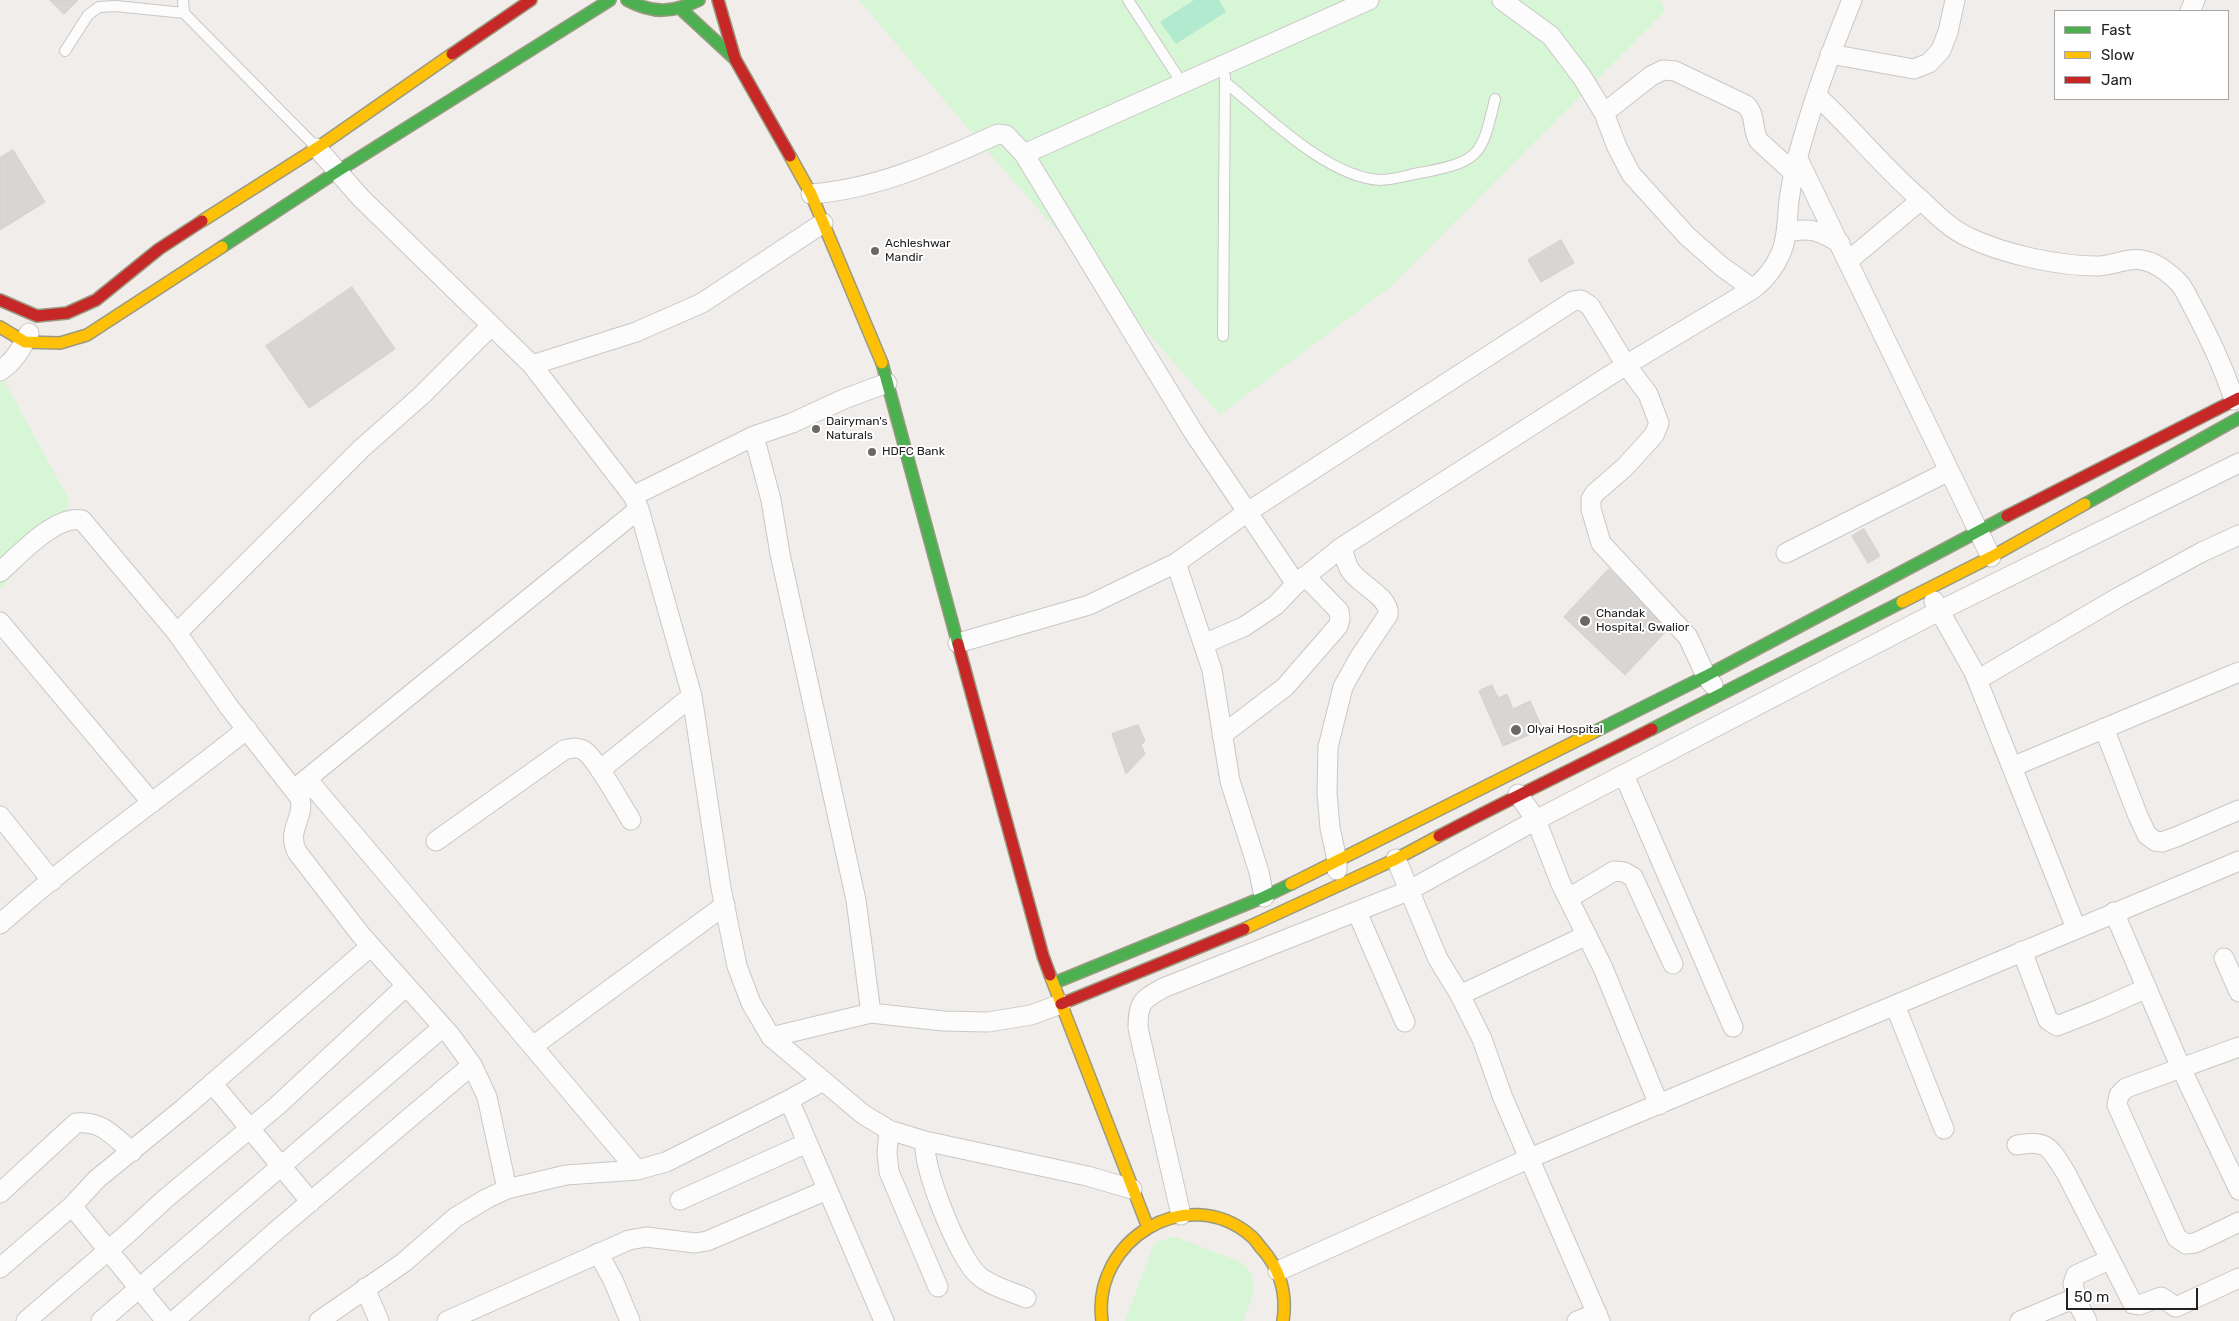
<!DOCTYPE html>
<style>
body{margin:0}
#map{position:relative;width:2239px;height:1321px;overflow:hidden;background:#f0edea;font-family:Rubik,sans-serif}
canvas{display:block}
.legend{position:absolute;left:2054px;top:10px;width:175px;height:90px;box-sizing:border-box;background:#fff;border:1px solid #a7a7a7;margin:0;padding:6px 9px;list-style:none;font-size:15px;color:#222}
.legend li{display:flex;align-items:center;gap:10px;height:25px}
.legend b{width:25px;border:1px solid #a7a7a7}
.scale{position:absolute;left:2066px;top:1288px;width:132px;height:22px;box-sizing:border-box;border:2px solid #222;border-top:0;padding-left:6px;font-size:15px;line-height:18px;white-space:nowrap;color:#222;-webkit-text-stroke:4px #fff;paint-order:stroke}
</style>
<div id="map">
<canvas width="2239" height="1321"></canvas>
<ul class="legend">
<li><b style="height:6px;background:#4caf50"></b>Fast</li>
<li><b style="height:6px;background:#ffc107"></b>Slow</li>
<li><b style="height:6px;background:#c62828"></b>Jam</li>
</ul>
<div class="scale">50 m</div>
</div>
<script>
const context = document.querySelector('canvas').getContext('2d');
context.lineJoin = 'round';
function fill(path, color) { context.fillStyle = color; context.fill(path, 'evenodd'); }
function trace(path, color, width, dash) { context.strokeStyle = color; context.lineWidth = width; context.lineCap = dash ? 'butt' : 'round'; context.setLineDash(dash || []); context.stroke(path); }
function label(font, color, halo, rows, align = 'center') {
  context.font = font + ' Rubik,sans-serif'; context.lineWidth = 4; context.setLineDash([]); context.textBaseline = 'middle'; context.strokeStyle = halo; context.fillStyle = color; for (const [text, x, y, turn = 0] of rows) {
    context.save(); context.translate(x, y); context.rotate((+turn || 0) * Math.PI / 180); context.textAlign = isNaN(turn) ? turn : align; if (halo) context.strokeText(text, 0, 0); context.fillText(text, 0, 0); context.restore();
  }
}
fill(new Path2D(`
 M859,0h801l5,11 -275,276 -170,128 -225,-255z
 M0,373l69,127 -3,20 -66,69z
 M1171,1237h5l67,26c19,20 9,35 0,58h-118l27,-72 4,-6z`), '#d7f6d6');
fill(new Path2D(`
 M1194,0h25l7,12 -50,32 -16,-22z`), '#b2ead0');
const building = new Path2D(`
 M50,0h28l-14,14z
 M13,150l32,52 -45,28v-72z
 M1561,240l13,23 -33,19 -13,-22z
 M352,287l43,62 -86,59 -43,-62z
 M1864,529l16,27 -12,7 -16,-27z
 M1609,569l61,58 -45,48 -61,-58z
 M1492,685l6,13 9,-4 6,15 17,-8 13,28 -40,17 -24,-55z
 M1138,725l7,16 -4,4 4,9 -19,20 -14,-40z`);
fill(building, '#d8d5d3');
trace(building, '#d4cfcb', 1);
const lane = new Path2D(`
 M183,0l1,13
 M1128,0l54,83
 M65,51l23,-36 11,-8 17,-1 68,7 132,134
 M1225,82c41,33 102,95 155,98 14,0 31,-6 45,-8 57,-11 57,-19 70,-73
 M1223,336l2,-259`);
const street = new Path2D(`
 M1502,0l49,36 31,41 22,36 13,34 14,27 56,62 34,30 32,23
 M2190,11l5,-11
 M1830,54l84,15 15,-6 12,-13 7,-18 7,-32
 M1817,96c36,33 67,72 104,104 14,13 29,29 47,37 35,17 90,29 129,29 16,0 32,-10 49,-5 12,3 26,14 34,23 5,6 9,16 13,23 16,30 31,61 41,93
 M1604,113l47,-37 12,-6 12,1 71,34c11,11 5,24 13,36l36,33
 M317,148l44,50 171,167 101,131 6,13 53,187 29,192 16,78 14,37 20,34 93,78 25,15 36,11 162,35 45,13
 M1024,154l345,-154
 M1797,157l194,400
 M811,194c67,-5 127,-33 187,-60l8,1 18,19 170,279 102,151
 M1788,232c23,-5 31,-1 52,11
 M1848,261l73,-61
 M532,365l104,-33 66,-29 121,-80
 M0,371c14,-9 22,-23 29,-38
 M754,436l17,64 9,54 76,346 15,113
 M633,496l121,-60 38,-13 52,-24 43,-16
 M1786,553l163,-82
 M1176,563l36,107 18,111 29,91 5,25
 M0,572c18,-16 56,-58 82,-52l95,113 52,74 71,91c5,21 -14,31 -3,54l64,83 90,101 21,29 15,32 20,92
 M1934,601l40,71 102,256
 M0,622l152,181
 M177,633l185,-185 60,-53 69,-69
 M958,643l131,-38 87,-42 70,-50 327,-212 8,-1 9,6 36,59 22,29 11,29 -5,12 -29,32 -30,26 -4,6v10l10,34 87,94 18,39 7,9
 M1204,644l41,-18 31,-21 20,-21 46,-37 284,-182 127,-76c13,-10 21,-20 28,-36 7,-17 6,-34 8,-52 2,-15 5,-31 9,-45 14,-53 33,-105 54,-156
 M1977,680l142,-83 83,-45 37,-17
 M2104,728l34,88 9,19 8,6 7,1 14,-5 63,-27
 M1222,735l63,-48 53,-61 2,-7 -1,-8 -34,-35
 M2012,767l227,-95
 M600,770l92,-74
 M1624,775l109,252
 M307,779l330,391
 M298,786l341,-277
 M1518,794l18,26 25,64 42,84 56,137
 M0,816l52,65
 M436,841l128,-91c7,-2 12,-3 19,0 12,6 39,56 48,70
 M1396,859l42,100 22,36 22,44 21,59 97,223
 M1337,870v-10l-7,-32 -3,-35 1,-46 15,-60 16,-29 29,-43c3,-18 -29,-30 -38,-45 -4,-7 -6,-15 -8,-23
 M1569,898l45,-27 10,1 9,5 40,87
 M1357,912l48,110
 M2114,912l67,156 58,122
 M0,924c78,-70 165,-129 247,-195
 M2022,951l26,69 9,6 43,-17 47,-21
 M2224,958l15,34
 M1460,995l127,-60
 M1895,1005l49,124
 M771,1037l100,-24 72,8 45,1 43,-7 30,-11
 M533,1046l192,-141
 M2239,1047l-113,41 -7,7 -2,10 60,133 9,6 9,-1 44,-21
 M212,1083l99,119
 M789,1100l95,221
 M889,1130l-2,23 2,19 49,115
 M925,1141c-3,26 33,116 53,134 12,11 32,16 48,23
 M2017,1145c31,-6 33,3 49,28l67,131 6,1 22,-8 15,10 63,-29
 M0,1193l76,-70c26,-3 37,13 56,29
 M680,1200l127,-57
 M72,1206l94,115
 M1181,1215l-43,-187c0,-26 4,-28 25,-40l245,-97 128,-71 403,-209 300,-148
 M598,1253l15,27 17,41
 M0,1268l72,-62 25,-27 87,-71 187,-162
 M1278,1271l252,-113 709,-297
 M365,1288l14,33
 M2078,1304l-5,-20 3,-9 33,-15
 M26,1321l100,-86 39,-36 112,-93 129,-120
 M101,1321l342,-294
 M174,1321l102,-90 196,-166
 M319,1321l84,-58 53,-46 30,-18 21,-10 59,-14 71,-5 29,-8 123,-62 34,-19
 M447,1321l182,-81 17,-3 49,6 12,-2 120,-51
 M1577,1321l20,-8
 M2020,1321l48,-20 10,3 9,17`);
const fast = new Path2D(`
 M627,0c26,14 46,13 72,0
 M682,10l53,49
 M222,247l116,-76 272,-171
 M882,363l76,281
 M2085,504l154,-86
 M1652,729l250,-127
 M1594,732l112,-56 301,-160
 M1054,983l210,-86 27,-13`);
const slow = new Path2D(`
 M790,156l21,38 71,169
 M202,221l115,-73 135,-94
 M0,327l25,15 35,1 27,-8 135,-88
 M1902,602l89,-45 94,-53
 M1291,884l303,-152
 M1244,929l152,-70 43,-23
 M1050,975l97,250
 M1102,1321c-11,-80 85,-140 149,-85 5,4 8,10 12,14 18,21 24,45 20,71`);
const jam = new Path2D(`
 M718,0l17,59 55,97
 M452,54l79,-54
 M0,300l37,16 30,-3 29,-13 63,-51 43,-28
 M2007,516l232,-118
 M958,644l85,312 7,19
 M1439,836c70,-37 142,-71 213,-107
 M1061,1004l183,-75`);
trace(lane, '#c9c8c6', 12);
trace(street, '#c9c8c6', 21);
trace(fast, '#9a9a80', 14);
trace(slow, '#9a9a80', 14);
trace(jam, '#9a9a80', 14);
trace(lane, '#fdfcfc', 10);
trace(street, '#fdfcfc', 19);
trace(fast, '#4caf50', 11);
trace(slow, '#ffc107', 11);
trace(jam, '#c62828', 11);
for (const [x, y, r, color] of [
 [875,251,5,"#6a6968"],
 [816,429,5,"#6a6968"],
 [872,452,5,"#6a6968"],
 [1585,621,6,"#6a6968"],
 [1516,730,6,"#6a6968"]
]) { const dot = new Path2D(); dot.arc(x, y, r, 0, 2 * Math.PI); context.fillStyle = color; context.fill(dot); trace(dot, '#fff', 2); }
label('12px', '#222', '#fff', [
 ["Achleshwar",885,244],
 ["Mandir",885,258],
 ["Dairyman's",826,422],
 ["Naturals",826,436],
 ["HDFC Bank",882,452],
 ["Chandak",1596,614],
 ["Hospital, Gwalior",1596,628],
 ["Olyai Hospital",1527,730]
], 'left');
</script>
